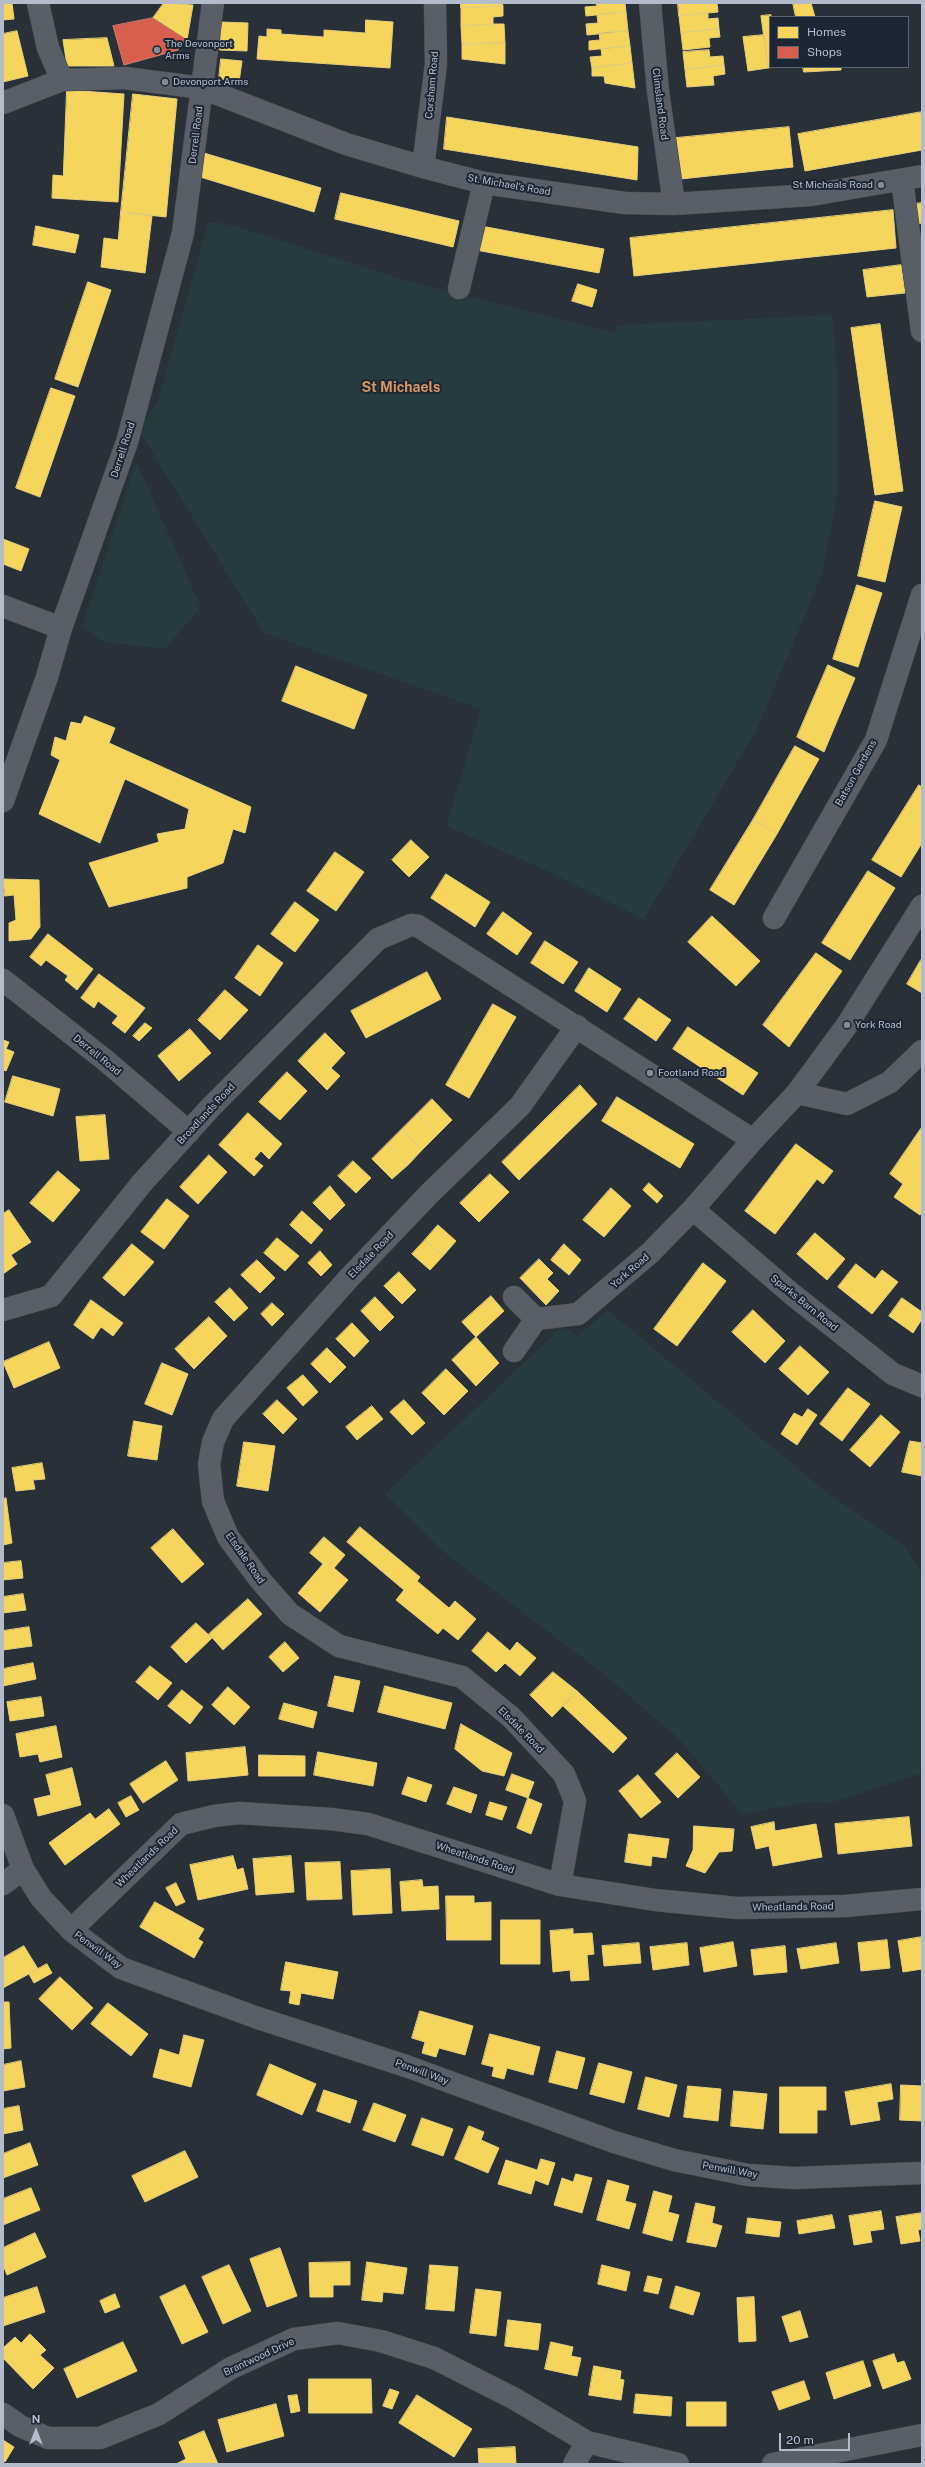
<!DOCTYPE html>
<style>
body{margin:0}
#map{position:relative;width:925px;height:2467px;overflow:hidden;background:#2a3038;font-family:"Public Sans",sans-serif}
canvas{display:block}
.frame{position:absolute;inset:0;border:4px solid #b4bcc9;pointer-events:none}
.legend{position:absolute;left:769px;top:16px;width:140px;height:52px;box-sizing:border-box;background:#1d2633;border:1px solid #59626f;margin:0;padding:5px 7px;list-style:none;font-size:12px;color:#b4bcc9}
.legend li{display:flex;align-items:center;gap:8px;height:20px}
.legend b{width:20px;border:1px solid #59626f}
.north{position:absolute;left:16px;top:2411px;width:40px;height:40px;-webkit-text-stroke:3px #1d2633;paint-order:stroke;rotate:0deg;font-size:11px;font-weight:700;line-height:16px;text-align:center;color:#b4bcc9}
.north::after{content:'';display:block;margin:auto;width:14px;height:18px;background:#b4bcc9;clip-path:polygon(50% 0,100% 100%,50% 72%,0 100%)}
.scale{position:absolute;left:779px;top:2433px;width:71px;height:18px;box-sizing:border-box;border:2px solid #b4bcc9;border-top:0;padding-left:5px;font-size:12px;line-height:14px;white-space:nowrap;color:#b4bcc9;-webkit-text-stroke:3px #1d2633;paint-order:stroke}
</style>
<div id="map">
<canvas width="925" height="2467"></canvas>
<div class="frame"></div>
<ul class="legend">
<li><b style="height:11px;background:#f6d55c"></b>Homes</li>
<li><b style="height:11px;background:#d6604d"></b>Shops</li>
</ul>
<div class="north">N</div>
<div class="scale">20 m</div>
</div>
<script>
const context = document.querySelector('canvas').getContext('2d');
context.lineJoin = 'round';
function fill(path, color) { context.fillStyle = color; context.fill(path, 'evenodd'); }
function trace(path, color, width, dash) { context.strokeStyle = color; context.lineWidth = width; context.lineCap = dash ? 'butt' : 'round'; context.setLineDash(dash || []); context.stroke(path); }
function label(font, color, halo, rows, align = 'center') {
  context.font = font + ' "Public Sans",sans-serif'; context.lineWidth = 4; context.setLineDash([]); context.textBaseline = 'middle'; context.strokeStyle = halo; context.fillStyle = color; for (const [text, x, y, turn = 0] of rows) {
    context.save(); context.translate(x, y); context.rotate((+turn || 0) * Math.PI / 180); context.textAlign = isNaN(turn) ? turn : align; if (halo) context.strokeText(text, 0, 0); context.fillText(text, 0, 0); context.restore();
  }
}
fill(new Path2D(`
 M208,223h12l15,3 179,57 201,50 3,-8 214,-10 6,63 -1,118 -15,79 -66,156 -112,188 -86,-43 -112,-50 35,-117 -217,-76 -126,-204 19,-25z
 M136,461l65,146 -36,42 -61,-7 -22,-15z
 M607,1310l222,184 76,52 17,29v198l-92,30 -22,-1 -66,12 -64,-76 -73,-63 -160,-122 -60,-59 177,-167 16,9z`), '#273a3e');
const homes = new Path2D(`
 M3,3h9l2,16 -11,1z
 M164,3l29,2 -6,35 -34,-22z
 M461,3h41l1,3 -42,2z
 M596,3h29l1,9 -40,4 -1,-9 12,-1z
 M678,3h39l1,9 -39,4z
 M793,3h18l4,14h-19z
 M503,6v10l-10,1v7l-32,2v-18z
 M626,12l2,19 -41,4 -1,-11 12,-1 -1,-8z
 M708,13v6l10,-1 1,11 -38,4 -2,-17z
 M771,15l-1,52h6l-8,1 -7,-52z
 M366,20l27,2 -3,46 -133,-9 2,-23 8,1v-8l14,1v4l43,3v-7l41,3z
 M221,22l27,1 -1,28 -27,-1z
 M493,24h11l1,19 -43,1 -1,-18z
 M719,29l1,8 -11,1 1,9 -27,3 -2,-17z
 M17,31l11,45 -25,6v-48z
 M628,31l2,15 -41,4v-9l11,-1 -1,-7z
 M764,35l4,33 -20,3 -5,-34z
 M107,38l7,28h-47l-4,-26z
 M505,43v21l-43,-5v-15z
 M630,46l2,17 -40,5 -2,-11 12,-1 -1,-7z
 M709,50l1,7 13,-1 1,9 -39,5 -2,-18z
 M221,59l21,2 -3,21 -20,-3z
 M632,63l3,25 -30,-5 -1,-7h-12v-8z
 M724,65l1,9 -12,2 1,9 -27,2 -2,-17z
 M803,67h38v3l-37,2z
 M67,90l57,4 -6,108 -66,-4 1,-23 10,1z
 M133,94l44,5 -11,118 -45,-5z
 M922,112v38l-117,21 -7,-37z
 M447,117l191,30 -1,33 -193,-31z
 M789,127l4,40 -112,12 -5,-41z
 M204,153l117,35 -7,24 -117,-36z
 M341,193l118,28 -6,26 -118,-28z
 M922,203v20l-5,1 -3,-20z
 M893,210l3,38 -262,28 -4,-38z
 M121,212l31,4 -7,57 -44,-6 3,-29 14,2z
 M36,226l43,9 -4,18 -42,-8z
 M481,226l123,23 -5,24 -123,-23z
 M901,265l4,28 -38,4 -4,-27z
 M88,282l23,8 -33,97 -23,-8z
 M578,284l19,6 -5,17 -20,-6z
 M880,324l23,167 -28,4 -24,-167z
 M51,388l24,8 -35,101 -24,-9z
 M875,501l27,6 -17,75 -27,-6z
 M3,539l26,10 -8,22 -18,-7z
 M857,585l25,8 -24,74 -25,-8z
 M828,665l27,13 -31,74 -27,-15z
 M296,666l71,29 -13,34 -72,-28z
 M85,716l30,12 -6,15 142,64 -6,26 -12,-4 -10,34 -36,14v11l-78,19 -20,-44 70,-21 -2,-8 28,-5 4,-20 -64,-30 -25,64 -61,-29 21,-54 -9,-5 4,-18 11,4 5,-19 10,2z
 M795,746l24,13 -42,75 -24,-14z
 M919,785l3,2v56l-21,34 -29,-17z
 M753,820l24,14 -43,71 -24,-15z
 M411,840l18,17 -20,20 -17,-17z
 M335,852l29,20 -28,39 -29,-20z
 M868,871l27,17 -45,72 -28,-17z
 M446,874l44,28 -15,25 -44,-29z
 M3,879l36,1 1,47 -9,12 -22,2v-18l7,-3 -2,-25 -9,1z
 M295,902l24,18 -24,32 -24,-18z
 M503,912l29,21 -15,22 -30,-21z
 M712,916l48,45 -24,25 -48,-44z
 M48,934l45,35 -16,21 -12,-10 3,-4 -22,-16 -5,6 -11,-9z
 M545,941l33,21 -15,22 -32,-21z
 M258,945l25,18 -23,33 -25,-18z
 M816,953l26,18 -53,76 -26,-22z
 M921,960l1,1v32l-15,-9z
 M589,968l32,21 -14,23 -32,-21z
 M427,972l14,27 -75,39 -15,-27z
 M99,974l46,34 -20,25 -13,-10 6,-7 -20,-15 -4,7 -13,-10z
 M225,990l23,20 -28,30 -22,-20z
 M639,998l32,22 -15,21 -32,-22z
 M493,1004l23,13 -47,81 -23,-13z
 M145,1023l7,5 -13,13 -6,-5z
 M688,1027l70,46 -15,22 -70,-46z
 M190,1029l21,24 -32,28 -21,-25z
 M325,1033l20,20 -14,15 9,8 -13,14 -29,-29z
 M3,1040l6,2 -3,7 8,3 -8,19 -3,-1z
 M287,1072l20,19 -27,29 -21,-18z
 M13,1076l47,13 -7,27 -48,-14z
 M580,1085l17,19 -78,76 -17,-18z
 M617,1097l77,47 -14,24 -78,-47z
 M432,1099l20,21 -15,15 -20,-21z
 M248,1113l34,31 -13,15 -8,-8 -7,8 9,7 -9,10 -35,-31z
 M417,1114l20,21 -15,15 -20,-21z
 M105,1115l4,44 -29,2 -4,-44z
 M922,1127v85l-2,3 -26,-18 9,-13 -13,-10z
 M402,1129l20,21 -14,15 -21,-21z
 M387,1144l21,21 -16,14 -20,-20z
 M796,1144l37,27 -10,13 -6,-5 -42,55 -30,-23z
 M209,1155l18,17 -29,32 -18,-17z
 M353,1161l18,17 -15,15 -18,-17z
 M58,1171l22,19 -27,32 -23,-19z
 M490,1174l19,18 -30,30 -19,-19z
 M649,1183l14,13 -6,7 -14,-13z
 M330,1186l15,19 -15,15 -17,-17z
 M611,1188l20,18 -27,31 -21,-17z
 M167,1199l22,17 -25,33 -23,-17z
 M9,1210l22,32 -20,13 6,9 -14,10v-60z
 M302,1211l21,19 -12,14 -21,-19z
 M438,1225l18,16 -13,15 -18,-16z
 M815,1233l30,26 -18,21 -30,-26z
 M277,1238l22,18 -14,15 -21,-18z
 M425,1240l18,16 -13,14 -18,-16z
 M132,1244l22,18 -30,34 -21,-18z
 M564,1244l17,16 -12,15 -18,-15z
 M320,1251l12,14 -11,11 -13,-13z
 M539,1259l14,14 -6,6 12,12 -13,14 -26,-27z
 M257,1260l18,18 -15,15 -19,-18z
 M703,1263l23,18 -49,65 -23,-17z
 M856,1264l19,15 7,-9 16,12 -26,32 -34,-27z
 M399,1272l17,18 -14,14 -18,-18z
 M230,1288l18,20 -14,13 -19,-19z
 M491,1296l13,15 -28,26 -14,-15z
 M375,1297l19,20 -14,14 -19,-20z
 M902,1298l20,14v7l-9,14 -24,-17z
 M91,1300l32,23 -10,13 -12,-9 -8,12 -19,-14z
 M272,1303l12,11 -12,12 -11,-12z
 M753,1310l32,31 -20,22 -33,-31z
 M209,1317l18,19 -33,33 -19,-20z
 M352,1323l17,18 -15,16 -18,-18z
 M476,1337l23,26 -23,23 -24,-26z
 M49,1342l11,26 -46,20 -11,-26z
 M800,1346l29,26 -21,23 -29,-26z
 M327,1348l19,19 -16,16 -19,-19z
 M162,1363l26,11 -16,41 -27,-11z
 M446,1369l22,22 -24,24 -22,-22z
 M303,1375l15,17 -15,14 -16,-18z
 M848,1388l22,16 -28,37 -22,-17z
 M277,1400l20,19 -14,15 -20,-20z
 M404,1400l21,23 -13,12 -22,-23z
 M372,1406l11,13 -26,21 -11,-13z
 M808,1409l9,6 -20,30 -16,-11 13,-21 8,4z
 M881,1415l19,17 -30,35 -20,-17z
 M134,1421l28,5 -5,34 -29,-4z
 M910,1441l12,2v33l-20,-4z
 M244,1442l31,4 -7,45 -31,-5z
 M42,1463l3,16 -12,1 2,9 -19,2 -4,-23z
 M6,1498l6,45 -9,2v-46z
 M360,1527l60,50 -3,4 32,27 6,-7 21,18 -18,21 -15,-12 -5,6 -42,-34 8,-10 -57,-48z
 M173,1529l31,35 -22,19 -31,-35z
 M324,1537l21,18 -11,13 14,12 -28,32 -22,-19 25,-29 -13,-11z
 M21,1561l2,17 -20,2v-17z
 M23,1594l3,16 -23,3v-16z
 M248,1599l14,15 -39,36 -14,-16z
 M196,1623l16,15 -26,25 -15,-16z
 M29,1627l3,19 -29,4v-19z
 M488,1632l22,19 7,-9 19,16 -16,18 -15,-13 -9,9 -24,-21z
 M285,1642l14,16 -16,14 -14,-15z
 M33,1663l3,16 -33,7v-17z
 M150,1666l22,17 -14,17 -22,-18z
 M553,1672l24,19 -25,26 -22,-22z
 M335,1676l25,5 -7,31 -25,-6z
 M385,1686l67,17 -7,26 -67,-17z
 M228,1687l22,20 -16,18 -22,-20z
 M182,1690l21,17 -13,17 -22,-18z
 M577,1691l50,47 -14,15 -50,-47z
 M41,1697l3,19 -34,5 -3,-19z
 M284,1703l33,9 -4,16 -34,-9z
 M461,1724l51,29 -8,23 -22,-5 -27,-22z
 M56,1726l6,31 -22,5 -2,-8 -18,3 -4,-23z
 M245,1747l3,28 -60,6 -2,-28z
 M318,1752l59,11 -4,23 -59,-11z
 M677,1753l23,24 -22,21 -23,-24z
 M259,1755l46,1v20h-46z
 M166,1761l12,19 -35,23 -13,-19z
 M72,1768l9,37 -43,11 -4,-17 17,-4 -5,-20z
 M512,1774l22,8 -6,16 -22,-8z
 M638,1775l23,27 -20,16 -22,-27z
 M408,1777l24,8 -6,17 -24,-8z
 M454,1787l23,8 -6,18 -24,-9z
 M131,1796l8,14 -13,7 -8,-14z
 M528,1798l14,6 -11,30 -14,-6z
 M490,1802l17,5 -5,13 -16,-5z
 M109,1809l11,15 -55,41 -16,-22 41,-30 5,6z
 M909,1817l3,29 -74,8 -3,-30z
 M774,1822l1,9 41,-7 6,33 -49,9 -4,-20 -13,3 -5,-22z
 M694,1826l40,3 -2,22 -13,1 -14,21 -19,-7 7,-16z
 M629,1834l40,5 -3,19 -14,-2 -1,10 -26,-4z
 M233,1856l4,14 6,-2 5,21 -50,11 -8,-35z
 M291,1856l3,36 -38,3 -3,-36z
 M340,1862l2,37 -35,1 -2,-37z
 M390,1869l2,44 -39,2 -2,-44z
 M422,1880l1,7 15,-1 1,23 -37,2 -2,-29z
 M176,1883l9,19 -9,4 -10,-18z
 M446,1896h28v7l17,-1v38h-44z
 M155,1902l49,27 -6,10 5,3 -9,16 -54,-31z
 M501,1920h39v44h-39z
 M573,1929v5l19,-1 2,21 -7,1 2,25 -18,1 -1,-11 -17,2 -3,-41z
 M922,1937v32l-19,3 -5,-31z
 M887,1940l3,28 -29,3 -3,-28z
 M733,1942l4,24 -33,6 -4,-24z
 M639,1943l2,20 -37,3 -2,-20z
 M687,1943l2,22 -36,5 -3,-23z
 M836,1943l3,20 -38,6 -4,-20z
 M24,1946l14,23 -35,19v-30z
 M785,1946l2,26 -33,3 -3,-25z
 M286,1962l52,10 -5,27 -32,-6 -2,12 -10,-2 2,-12 -10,-1z
 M47,1964l5,9 -18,10 -5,-9z
 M60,1977l33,31 -21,22 -33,-31z
 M3,2002h6l2,46 -8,1z
 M108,2003l40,31 -17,22 -40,-32z
 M420,2011l53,15 -8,29 -26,-7 -3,9 -14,-4 3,-11 -13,-4z
 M490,2034l50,13 -7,28 -26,-7 -3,11 -12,-3 2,-9 -12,-3z
 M184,2035l20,5 -13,47 -38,-10 7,-28 19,6z
 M557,2051l28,7 -8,31 -28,-7z
 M21,2061l4,26 -22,4v-26z
 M599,2063l33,9 -8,31 -34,-9z
 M270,2064l46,20 -14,31 -45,-20z
 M646,2077l31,8 -8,32 -31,-8z
 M891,2084l2,15 -16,3 3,18 -29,5 -6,-33z
 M901,2085l21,1v35l-22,-1z
 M688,2086l33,3 -3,32 -34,-4z
 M780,2087h46v23h-9v23h-37z
 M324,2090l33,11 -7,22 -33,-12z
 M734,2091l33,3 -4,35 -32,-3z
 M374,2103l32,12 -11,27 -32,-12z
 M19,2106l4,24 -20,4v-25z
 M422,2118l31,11 -10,27 -31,-11z
 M469,2126l15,6 -3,8 18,8 -11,25 -33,-14z
 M30,2143l8,22 -35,13v-24z
 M185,2151l13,26 -53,25 -13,-26z
 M541,2159l14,4 -7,22 -13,-5 -4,14 -33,-10 8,-24 31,10z
 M576,2174l16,4 -10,35 -28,-8 8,-27 11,4z
 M608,2180l21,6 -4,15 11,3 -7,25 -32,-9z
 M31,2188l9,22 -37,15v-26z
 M654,2191l18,5 -4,16 11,3 -7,26 -29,-8z
 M696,2203l19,4 -3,16 10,3 -6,21 -29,-5z
 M881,2211l3,18 -14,2 2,11 -18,3 -5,-29z
 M922,2213v16l-4,1 2,11 -19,3 -5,-27z
 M832,2215l3,13 -36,6 -2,-13z
 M748,2218l33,4 -2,15 -33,-4z
 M35,2233l11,24 -39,18 -4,-10v-17z
 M280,2248l17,48 -30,11 -17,-48z
 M350,2262v23h-17v12h-23l-1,-34z
 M367,2262l40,6 -4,26 -20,-2 -1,10 -20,-2z
 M229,2265l22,46 -28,13 -21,-47z
 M430,2265l28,2 -4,44 -28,-2z
 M602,2265l28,7 -4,19 -28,-7z
 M648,2276l14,3 -4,15 -14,-3z
 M185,2285l23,47 -26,12 -22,-47z
 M676,2286l24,7 -7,22 -23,-7z
 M37,2287l8,25 -42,14v-28z
 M476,2289l25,3 -5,44 -26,-3z
 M115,2294l5,13 -15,6 -5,-12z
 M754,2297l2,44 -17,1 -2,-44z
 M800,2311l8,26 -18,5 -8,-25z
 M508,2320l33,4 -3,26 -33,-4z
 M30,2334l16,16 -6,5 14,13 -21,21 -30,-31v-10l12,-11 6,6z
 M123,2342l14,29 -60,27 -13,-29z
 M551,2342l22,5 -2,9 10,2 -4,18 -32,-7z
 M894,2354l3,9 7,-2 7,18 -28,10 -10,-28z
 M863,2361l8,25 -37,13 -8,-26z
 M594,2366l27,5 -1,8 4,1 -3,20 -32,-5z
 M309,2379h62l1,34h-63z
 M804,2381l6,18 -31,11 -7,-18z
 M390,2389l9,3 -7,17 -9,-3z
 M636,2394l36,3 -1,19 -37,-3z
 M297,2395l3,16 -9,2 -3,-17z
 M417,2395l55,34 -18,28 -55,-34z
 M687,2402h39v24h-39z
 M276,2404l8,32 -57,16 -9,-32z
 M204,2431l14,33h-42l10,-5 -7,-17z
 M3,2440l11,7 -9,15 -2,-2z
 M515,2447l1,17h-37l-1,-15z`);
fill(homes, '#f6d55c');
trace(homes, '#e2ce7d', 1);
const shops = new Path2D(`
 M153,18l34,22 -9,10 -54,15 -11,-39z`);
fill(shops, '#d6604d');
trace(shops, '#cc7c72', 1);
const minor = new Path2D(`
 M38,3l10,45 14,32
 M650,3l8,88 16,113
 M3,103l59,-23 63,-2 77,10 144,56 77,23 61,16 141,20 49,1 137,-9 111,-19
 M423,167l13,-103 -1,-61
 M902,180l20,151
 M459,288l25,-105
 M3,606l58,22
 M3,801l44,-124 14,-49 66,-186 56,-209 30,-230
 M774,918l102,-178 46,-145
 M3,980l102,80 84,72
 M797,1093l50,11 43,-22 32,-31
 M693,1209l100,86 100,79 29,12
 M514,1297l22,22
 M3,1310l48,-14 91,-113 68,-75 168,-169 33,-14 7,1 335,214
 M514,1351l22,-32 42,-5 72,-61 43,-44 60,-69 44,-47 50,-68 75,-119
 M3,1815l20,54 18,29 30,32 50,38 137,50 148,48 208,76 60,18 74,15 46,3 128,-5
 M3,1884l20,-15
 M560,1885l15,-84 -11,-27 -53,-57 -49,-40 -123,-31 -49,-32 -29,-33 -33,-44 -15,-36 -4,-37 4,-22 10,-23 126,-141 81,-85 90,-87 57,-80
 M71,1930l110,-106 33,-8 25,-3 92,6 37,5 192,61 95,15 82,8 108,-2 77,-7
 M3,2414l17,12 28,12h52l59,-24 72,-46 63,-29 44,-6 43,8 53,17 81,41 72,43 91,22
 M574,2464l13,-22
 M773,2464l149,-29`);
trace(minor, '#484c53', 23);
trace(minor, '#5a5e66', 22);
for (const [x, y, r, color] of [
 [157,50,4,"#848b96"],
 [165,82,4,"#848b96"],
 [881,185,4,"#848b96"],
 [847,1025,4,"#848b96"],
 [650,1073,4,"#848b96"]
]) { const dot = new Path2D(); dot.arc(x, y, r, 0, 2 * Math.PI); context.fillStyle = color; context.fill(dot); trace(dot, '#1d2633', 1.5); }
label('10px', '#b4bcc9', '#1d2633', [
 ["The Devonport",165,44],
 ["Arms",165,56],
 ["Devonport Arms",173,82],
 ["St Micheals Road",873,185,"right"],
 ["York Road",855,1025],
 ["Footland Road",658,1073]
], 'left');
label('10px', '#b4bcc9', '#1d2633', [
 ["Corsham Road",432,85,-85],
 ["Climsland Road",660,104,83],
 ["Derrell Road",196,135,-83],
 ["St. Michael's Road",509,185,10],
 ["Derrell Road",123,450,-72],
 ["Batson Gardens",856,773,-61],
 ["Derrell Road",97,1055,39],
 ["Broadlands Road",206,1114,-47],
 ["Elsdale Road",371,1255,-46],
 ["York Road",630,1271,-41],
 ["Sparks Barn Road",804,1303,39],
 ["Elsdale Road",245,1558,55],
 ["Elsdale Road",521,1730,45],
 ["Wheatlands Road",147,1857,-44],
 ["Wheatlands Road",475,1858,18],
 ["Wheatlands Road",793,1907,-1],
 ["Penwill Way",98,1950,36],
 ["Penwill Way",422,2072,20],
 ["Penwill Way",730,2170,10],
 ["Brantwood Drive",259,2357,-25]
]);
label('bold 14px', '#d59563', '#1d2633', [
 ["St Michaels",401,388]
]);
</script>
